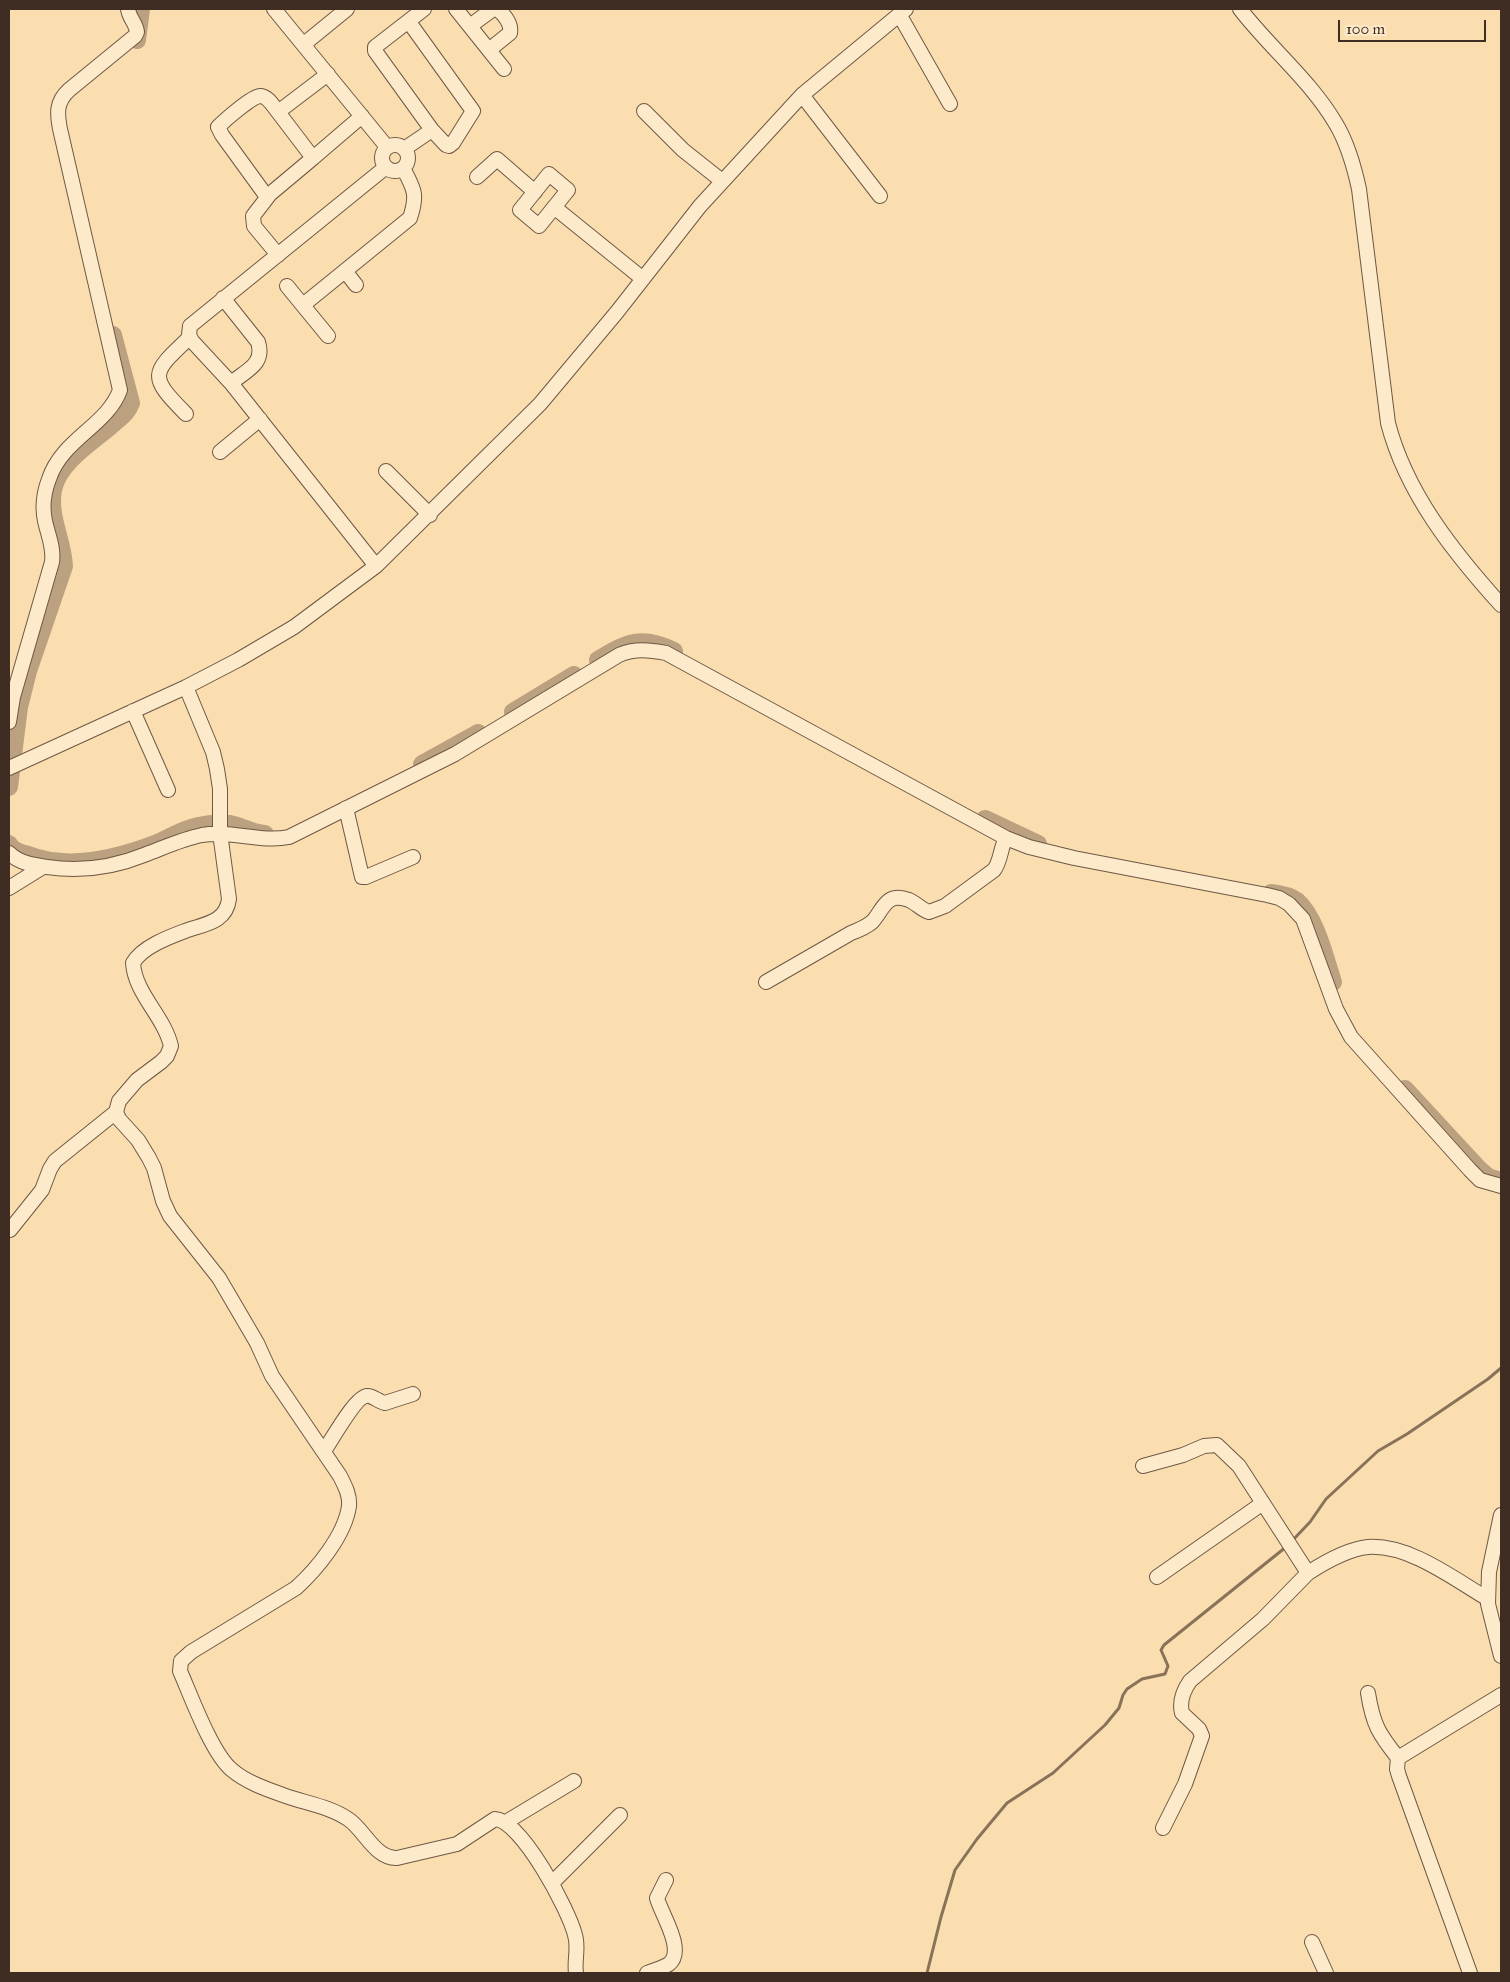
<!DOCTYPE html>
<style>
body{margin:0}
#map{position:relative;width:1510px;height:1982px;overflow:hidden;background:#fbdeaf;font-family:"IM FELL Great Primer",serif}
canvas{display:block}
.frame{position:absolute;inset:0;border:10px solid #3f2c22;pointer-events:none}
.scale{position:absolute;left:1338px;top:20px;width:148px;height:22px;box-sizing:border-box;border:2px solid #3f2c22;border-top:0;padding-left:6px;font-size:15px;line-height:18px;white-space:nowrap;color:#3f2c22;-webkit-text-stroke:4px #fceacb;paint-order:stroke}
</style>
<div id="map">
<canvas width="1510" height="1982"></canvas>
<div class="frame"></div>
<div class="scale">100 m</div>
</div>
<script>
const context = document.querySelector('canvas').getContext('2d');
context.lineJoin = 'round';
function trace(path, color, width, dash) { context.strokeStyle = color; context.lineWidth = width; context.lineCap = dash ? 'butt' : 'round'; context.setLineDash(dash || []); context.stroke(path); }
trace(new Path2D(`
 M1292,1541l18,-19 16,-23 52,-48 29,-17 81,-55 13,-11
 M927,1973l14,-56 14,-47 22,-31 30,-36 46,-30 52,-48 14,-17 4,-13 4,-6 15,-10 23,-5 3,-8 -7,-16 3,-5 122,-98`), '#89725a', 3);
trace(new Path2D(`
 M137,40l4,-31
 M598,660c29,-18 44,-25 76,-9
 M513,712l61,-37
 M422,764l56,-31
 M9,787l10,-80 9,-36 36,-105c-1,-25 -16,-50 -11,-76 6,-29 40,-48 61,-67 7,-6 14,-11 17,-20l-18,-68
 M985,819l53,25
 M9,844c3,7 12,9 19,11 41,16 88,4 127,-11 14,-6 28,-15 43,-18 9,-2 21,-3 31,-2 12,2 23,9 36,10
 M1271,893c9,1 19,3 26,8 19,17 28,57 36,81
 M1405,1089l74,80 9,8 13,4`), '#bba17f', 18);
const minor = new Path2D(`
 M274,9l113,138
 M456,9l48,60
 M1240,9c30,39 71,72 96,115 12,20 18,42 23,65l29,234c18,70 66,130 113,182
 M899,14l51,90
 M409,22l64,89 -20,32 -4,3 -3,-1 -14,-15 -57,-79v-4l49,-38
 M470,26l23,-17
 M304,44l43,-35
 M489,50l21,-17c2,-9 -6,-19 -13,-24
 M328,74l-50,38 35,46 49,-42
 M802,95l78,101
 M644,111l39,39 39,31
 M382 158a13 13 0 1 1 26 0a13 13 0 1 1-26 0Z
 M404,149l28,-19
 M549,174l19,16 -29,36 -19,-16z
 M477,177l20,-18 38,33
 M267,197l-45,-62 -4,-8c7,-7 33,-30 42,-31 8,0 13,10 18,16
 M554,207l89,72
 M278,255l-24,-29 -1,-10 17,-22 43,-36
 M345,271l11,14
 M287,286l41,50
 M223,298l35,44c7,22 -11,28 -27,41
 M303,305l107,-87c8,-24 4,-29 -7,-50
 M186,414c-39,-39 -34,-41 4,-77
 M220,452l40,-33
 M386,471l44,44
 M376,566l-145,-183 -39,-42 -3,-6 1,-9 196,-159
 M186,687l27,65 4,17 3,20v44l9,66c-3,24 -25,25 -44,32 -16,6 -43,16 -52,32 2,31 31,53 38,83l-4,10 -6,6 -24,18 -18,21 -3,11 3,7 19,21 11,18 5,10 9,33 7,15 49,62 38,65 15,33 68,100c5,10 10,19 9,30 -4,29 -32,63 -53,82l-105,64 -10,9 -1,10c11,25 32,83 52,99 14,12 34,19 51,25 21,8 46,11 65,24 16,10 27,40 49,39l60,-14 38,-25c26,1 74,91 80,116 4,13 -1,26 1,38
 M133,711l35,79
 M9,722l4,-25 39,-135c2,-15 -4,-27 -7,-41 -3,-14 -1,-29 4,-42 13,-40 58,-53 71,-89l-60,-261c-3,-16 -4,-27 9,-39l66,-54 2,-4c-1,-9 -8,-14 -9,-23
 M9,768l177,-81 52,-27 56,-33 82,-61 164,-162 77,-92 83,-106 102,-111 104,-86
 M346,808l16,69h4l47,-20
 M9,853c10,10 24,12 38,14 34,5 65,1 97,-12 19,-7 38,-16 58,-20 30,-5 59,8 87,2l166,-83 164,-99c16,-7 31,-5 47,-2l340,185 23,9 45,11 193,37 12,3 10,6 14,15 33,90 15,28 119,133 10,10 21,6
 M9,888l34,-21
 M766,982l85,-49c8,-3 15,-6 21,-11 11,-11 13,-31 37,-22 7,3 13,10 20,12l16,-6 49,-36c7,-9 6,-21 12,-32
 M10,1230l32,-40 8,-21 5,-8 61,-49
 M324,1451c7,-10 32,-55 43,-55 5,-1 12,6 18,7l28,-9
 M1143,1466l40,-11 21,-9 13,-1 22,21 69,107c17,-11 40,-24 60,-26 41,-3 86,32 120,52
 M1501,1515l-12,57 -1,32 13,52
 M1157,1577l106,-74
 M1368,1693c5,32 11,41 30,65
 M506,1822l68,-41
 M1163,1828l22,-44 17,-48 -3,-7 -17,-16c-3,-12 1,-22 8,-32l73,-62 45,-46
 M552,1883l68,-68
 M1312,1942l14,31
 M647,1973c7,-3 16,-5 22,-9 17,-14 -8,-50 -12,-66l9,-18
 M1470,1973l-71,-197 -2,-7 1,-11 103,-63`);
trace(minor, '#6e5845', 16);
trace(minor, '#fceacb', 14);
</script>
